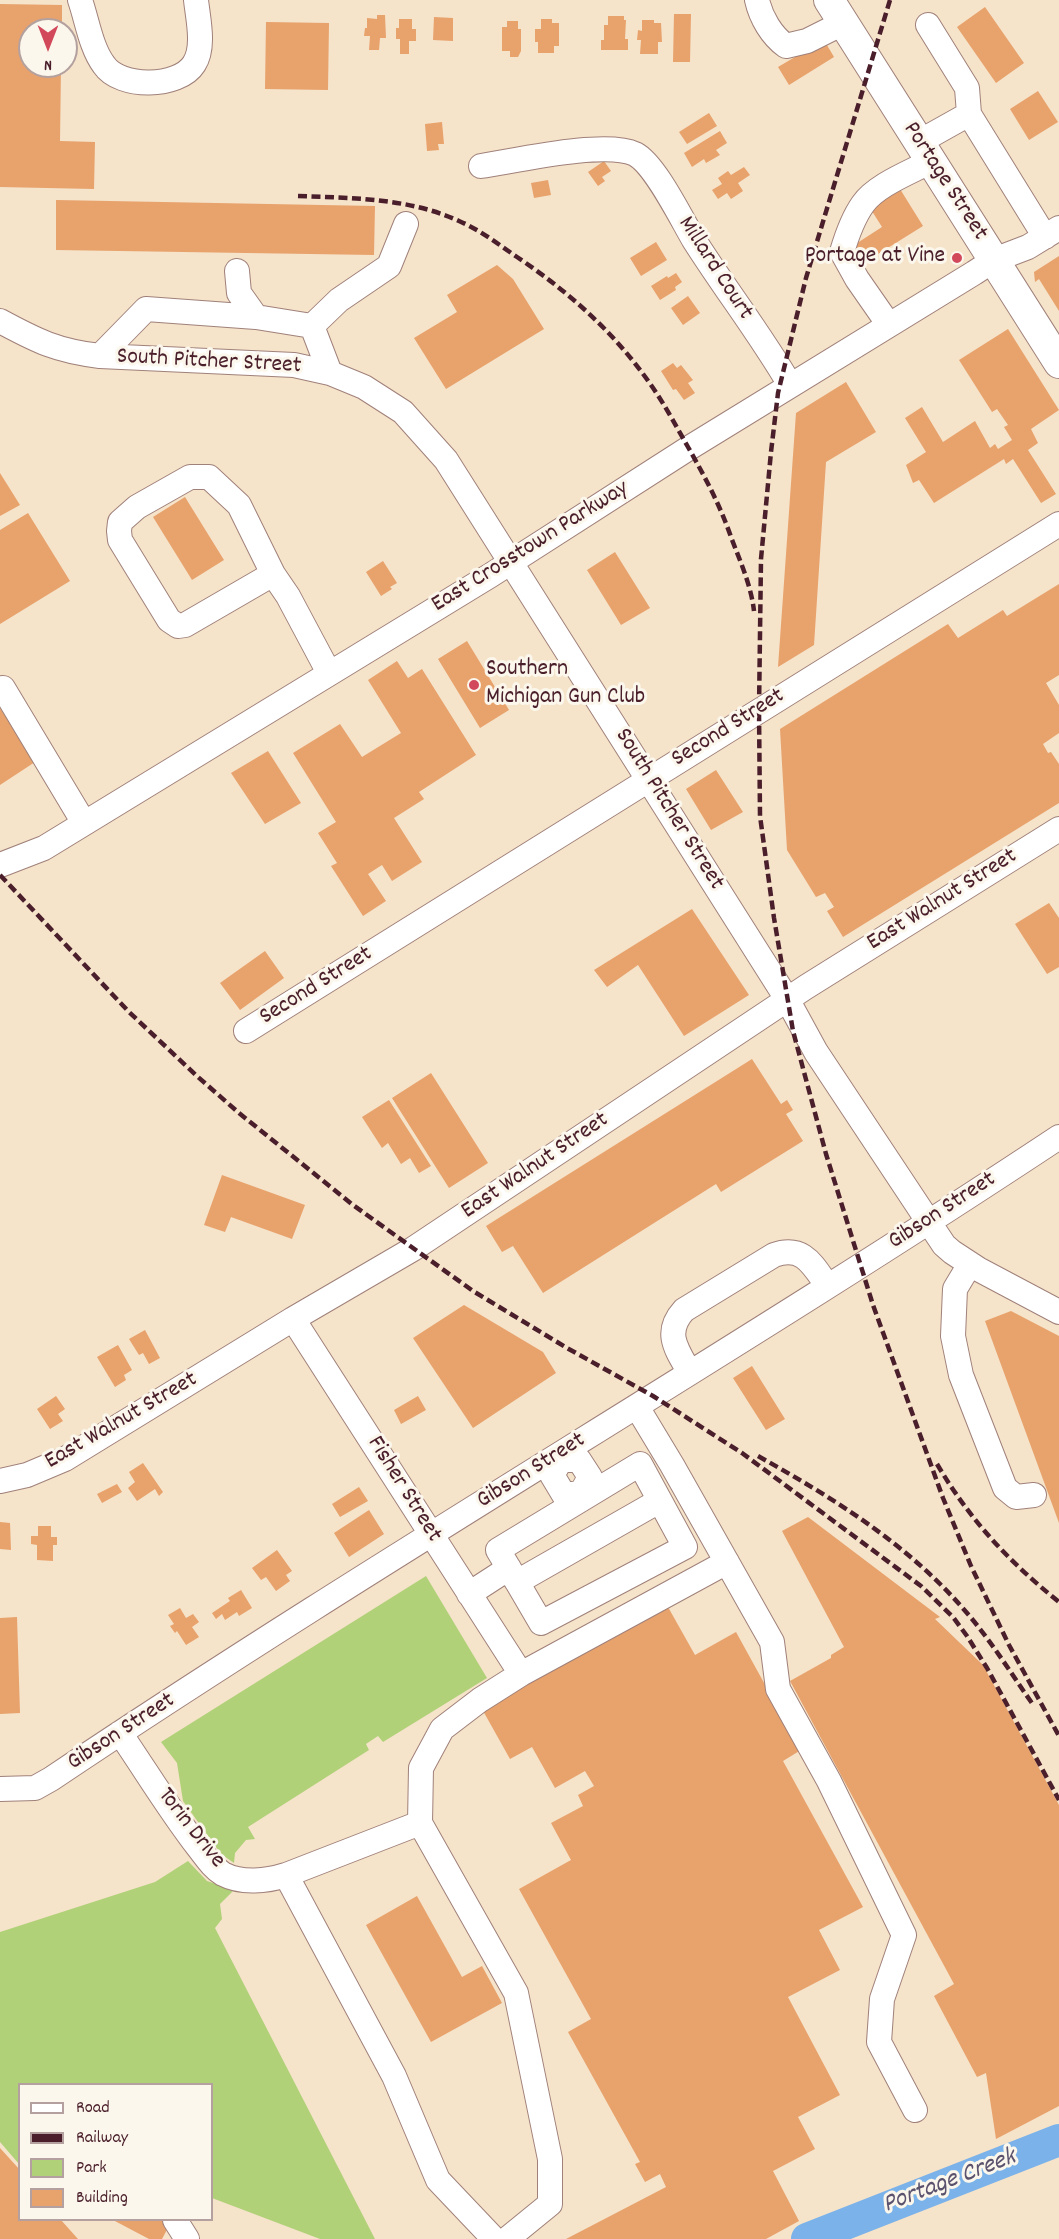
<!DOCTYPE html>
<style>
body{margin:0}
#map{position:relative;width:1059px;height:2239px;overflow:hidden;background:#f5e3ca;font-family:Dekko,sans-serif}
canvas{display:block}
.legend{position:absolute;left:18px;top:2083px;width:195px;height:138px;box-sizing:border-box;background:#fbf7ec;border:2px solid #b4a19f;margin:0;padding:8px 10px;list-style:none;font-size:18px;color:#4a1f2b}
.legend li{display:flex;align-items:center;gap:12px;height:30px}
.legend b{width:30px;border:2px solid #b4a19f}
.north{position:absolute;left:18px;top:18px;width:60px;height:60px;box-sizing:border-box;background:#fbf7ec;border:2px solid #b4a19f;border-radius:50%;rotate:180deg;font-size:16px;font-weight:700;line-height:24px;text-align:center;color:#4a1f2b}
.north::after{content:'';display:block;margin:auto;width:21px;height:27px;background:#d1495b;clip-path:polygon(50% 0,100% 100%,50% 72%,0 100%)}
</style>
<div id="map">
<canvas width="1059" height="2239"></canvas>
<ul class="legend">
<li><b style="height:8px;background:#fff"></b>Road</li>
<li><b style="height:8px;background:#4a1f2b"></b>Railway</li>
<li><b style="height:16px;background:#b1d179"></b>Park</li>
<li><b style="height:16px;background:#e8a26c"></b>Building</li>
</ul>
<div class="north">N</div>
</div>
<script>
const context = document.querySelector('canvas').getContext('2d');
context.lineJoin = 'round';
function fill(path, color) { context.fillStyle = color; context.fill(path, 'evenodd'); }
function trace(path, color, width, dash) { context.strokeStyle = color; context.lineWidth = width; context.lineCap = dash ? 'butt' : 'round'; context.setLineDash(dash || []); context.stroke(path); }
function label(font, color, halo, rows, align = 'center') {
  context.font = font + ' Dekko,sans-serif'; context.lineWidth = 6; context.setLineDash([]); context.textBaseline = 'middle'; context.strokeStyle = halo; context.fillStyle = color; for (const [text, x, y, turn = 0] of rows) {
    context.save(); context.translate(x, y); context.rotate((+turn || 0) * Math.PI / 180); context.textAlign = isNaN(turn) ? turn : align; if (halo) context.strokeText(text, 0, 0); context.fillText(text, 0, 0); context.restore();
  }
}
fill(new Path2D(`
 M426,1576l61,102 -104,64 -5,-6 -12,8 3,6 -121,77 7,12 -9,1 -11,13 -1,10 -13,-9 -38,-53 -6,-38 -16,-21z
 M188,1861l19,20 27,9 -14,14 2,15 -7,9 160,311h-55l-108,-41v-114h-192l-1,80 -19,-22v-210l155,-50z`), '#b1d179');
trace(new Path2D(`
 M807,2239l252,-99`), '#7ab2e9', 32);
fill(new Path2D(`
 M0,4l62,1v25h-32v36h31l-1,75 35,1 -1,47 -94,-2z
 M985,7l39,56 -28,20 -39,-56z
 M674,14h17l-1,48h-17z
 M377,15h8l1,23h-6l-1,12h-10l1,-14h-6l1,-8h2v-10l10,1z
 M608,16h16v4h2l-1,19h3v11h-27v-10h3v-15h4z
 M434,17l19,1v23l-20,-1z
 M399,19h13v10h4v12h-7v13h-9v-15h-4v-11h3z
 M541,19h11v4h7v23h-5v7h-16v-11h-3v-13h6z
 M642,20h12v3h7l1,19h-4v12h-18l1,-14h-4l1,-10 4,1z
 M507,21h11v8h3v22l-3,6h-8v-6h-8v-24h5z
 M266,22l63,1 -1,67 -63,-1z
 M824,40l10,17 -45,28 -11,-18z
 M1038,91l20,31 -29,18 -19,-31z
 M709,113l8,13 -30,18 -8,-12z
 M442,122l2,22h-6l1,6 -12,1 -2,-27z
 M720,131l7,12 -11,7 4,5 -14,8 -2,-4 -12,8 -8,-14z
 M604,161l7,10 -9,6 3,4 -7,5 -10,-14z
 M744,167l6,8 -12,8 5,8 -12,8 -4,-6 -9,6 -6,-9 10,-6 -4,-6 10,-7 3,4z
 M548,180l3,15 -17,3 -3,-15z
 M900,189l23,37 -61,38 -11,-17 31,-20 -12,-19z
 M56,200l319,6 -1,49 -318,-5z
 M656,242l11,18 -26,16 -11,-18z
 M1059,256v55l-20,-32 -4,3 -1,-10z
 M497,265l16,14 31,50 -98,60 -32,-51 43,-26 -10,-17z
 M676,273l6,9 -7,5 1,3 -16,10 -9,-14 16,-10 1,2z
 M688,296l12,17 -17,12 -12,-17z
 M1008,329l51,81 -28,19 7,14 -10,7 28,44 -15,9 -28,-44 -7,5 -2,-5 -70,44 -15,-23 -6,3 -7,-18 20,-13 -21,-34 17,-11 21,35 32,-21 15,27 5,-4 3,5 14,-9 -8,-13 4,-2 -11,-16 -5,3 -33,-52z
 M673,363l4,5 4,-3 12,15 -5,3 7,10 -11,7 -8,-11 -3,1 -12,-19z
 M846,382l30,50 -50,30 -12,183 -36,22 18,-254z
 M0,473l20,32 -20,11z
 M185,497l39,63 -32,20 -39,-63z
 M28,513l42,68 -70,43v-94z
 M615,552l35,56 -29,17 -34,-55z
 M383,561l14,22 -7,4 2,2 -11,7 -15,-24z
 M1059,584v91l-13,8 13,22v28l-16,11 5,9 3,-1 8,12v39l-216,134 -16,-26 7,-4 -9,-14 -9,4 -29,-47 -7,-121 168,-105 10,14 45,-28 4,6z
 M467,641l42,69 -29,18 -42,-69z
 M397,661l11,17 14,-9 54,86 -57,37 5,7 -30,19 28,44 -30,19 -10,-16 -14,9 18,27 -23,15 -32,-50 6,-3 -19,-30 18,-11 -43,-69 47,-29 22,33 39,-24 -33,-53z
 M0,708l35,54 -35,23z
 M268,751l33,52 -36,21 -34,-51z
 M716,770l27,42 -32,18 -25,-41z
 M1049,903l10,15v49l-12,7 -32,-50z
 M692,909l57,86 -65,41 -46,-71 -31,22 -13,-17z
 M265,951l19,27 -44,32 -20,-27z
 M752,1059l29,45 6,-4 6,10 -7,4 17,27 -82,51 -5,-8 -173,109 -30,-47 -11,6 -16,-26z
 M431,1073l57,90 -39,25 -57,-90z
 M389,1100l42,66 -12,7 -9,-15 -9,6 -13,-21 -6,5 -20,-31z
 M222,1175l83,30 -13,34 -61,-22 -6,15 -21,-7z
 M464,1305l79,47 13,21 -83,55 -60,-90z
 M1011,1311l48,25v187l-74,-202z
 M145,1330l15,28 -11,6 -6,-11 -4,2 -10,-16z
 M118,1345l14,25 -8,5 2,5 -11,7 -18,-30z
 M752,1366l33,53 -19,11 -33,-52z
 M56,1396l9,13 -7,5 5,7 -13,8 -13,-20z
 M418,1396l8,14 -25,14 -7,-14z
 M143,1463l20,29 -4,4 -4,-7 -18,12 -9,-13 7,-6 -6,-10z
 M117,1484l5,8 -20,11 -5,-9z
 M359,1487l9,14 -28,16 -8,-13z
 M369,1510l15,24 -35,23 -15,-24z
 M808,1517l132,100 -5,2 48,46 76,140v301l-63,33 -10,-66 -9,4 -43,-81 20,-12 -164,-303 41,-23v-3l13,-8 -62,-116z
 M0,1522l10,1 1,27 -11,-1z
 M38,1526h13v11h6v8h-4v16l-16,-1v-15l-6,-1v-8h7z
 M277,1550l15,21 -6,4 4,6 -14,10 -10,-14 -5,3 -9,-12z
 M241,1590l11,18 -13,8 -2,-4 -12,8 -3,-6 -6,5 -4,-6 18,-12 -2,-3z
 M668,1607l27,48 41,-23 65,118 -18,11 80,146 -44,23 21,40 -52,27 52,98 -42,22 17,32 -42,22 26,50 -33,18h-200l100,-52 -6,-13 -15,8 -10,-18 5,-2 -72,-130 23,-13 -72,-130 52,-29 -20,-37 32,-17 -5,-11 16,-9 -9,-15 -30,17 -23,-41 -22,12 -28,-50z
 M180,1608l6,10 7,-4 6,8 -7,5 7,10 -13,8 -9,-14 -2,2 -5,-7 4,-2 -6,-9z
 M17,1617l3,96 -20,1v-96z
 M417,1896l45,81 20,-11 20,37 -71,39 -65,-117z
 M0,2148l20,22v50h41l17,19h-78z
 M113,2220h50l7,4 -8,15h-13z`), '#e8a26c');
const minor = new Path2D(`
 M80,0c7,20 11,48 24,65 16,24 75,23 90,-1 11,-17 4,-45 2,-64
 M757,0c4,18 15,36 29,46l21,-5 36,-18
 M928,25l39,63 2,26 76,123
 M919,142l50,-28
 M481,166c34,-5 124,-26 154,-12 20,10 47,66 59,86 31,49 67,95 96,145
 M237,271l2,22 17,24
 M0,321c37,20 57,30 100,35l194,9 36,8 34,14 39,25 43,48 341,539 29,53 128,193 8,7 26,17 81,43
 M889,325l-32,-46 -15,-27c5,-17 11,-34 21,-48 13,-19 48,-32 68,-43
 M312,326l27,-26 50,-34 17,-42
 M100,356l46,-47 110,8 56,9 18,47
 M273,574l-34,-69 -30,-28h-19l-53,30 -17,15 -1,9 1,9 49,80 9,6 7,-1 88,-51 15,22 41,77
 M3,688l81,135
 M0,865l44,-17 447,-273 198,-127 285,-175 20,-13 34,-13 31,-19
 M246,1031l813,-507
 M970,1264l-15,25 -2,47 8,39 44,113 11,9 18,-2
 M293,1319l228,355 206,-112
 M690,1373c-13,-23 -27,-40 -6,-63l90,-55c29,-10 38,9 53,30
 M637,1407l35,58 100,177 6,47 51,92 75,154 -22,64 -3,43 36,68
 M561,1460l-9,15 12,20 17,-2
 M561,1460h18l11,17 -9,16
 M0,1481l27,-6 38,-16 228,-140 120,-70 393,-262 253,-158
 M517,1582l-19,-32 142,-86 45,83 -144,76 -24,-41 142,-81
 M469,1594l40,-26
 M120,1733c26,38 50,78 78,114 8,10 15,21 25,27 19,10 44,7 63,1l134,-52
 M0,1789l35,-1 16,-9c331,-222 676,-422 1008,-642
 M286,1875l108,201 44,104 56,59
 M175,2220l12,19
 M507,2239l43,-35v-45l-34,-166 -96,-170 1,-55 21,-39 38,-29 41,-26`);
const major = new Path2D(`
 M829,0l230,363`);
trace(minor, '#a0817a', 26);
trace(major, '#a0817a', 32);
trace(minor, '#fff', 24);
trace(major, '#fff', 30);
trace(new Path2D(`
 M890,0l-84,278 -28,115 -7,59 -10,107 -2,151 1,106 14,102 19,113 33,123 47,151 70,193 28,68 38,79 50,91
 M298,196c55,2 111,2 161,25 21,9 39,23 58,36 52,35 98,76 134,128 14,20 25,41 37,62 17,30 32,58 43,90 9,24 20,48 23,74
 M0,875l129,137 69,65 41,36 114,92 120,86 94,57 86,48 89,57 179,133 32,31 14,19 20,32 72,132
 M758,1456c77,43 151,89 209,157 25,29 45,62 67,93
 M937,1464c33,56 71,97 122,138`), '#4a1f2b', 4.5, [9, 4.5]);
for (const [x, y, r, color] of [
 [957,258,6,"#d1495b"],
 [474,685,6,"#d1495b"]
]) { const dot = new Path2D(); dot.arc(x, y, r, 0, 2 * Math.PI); context.fillStyle = color; context.fill(dot); trace(dot, '#fbf7ec', 2); }
label('24px', '#4a1f2b', '#fbf7ec', [
 ["Portage Street",944,182,57],
 ["Millard Court",714,269,57],
 ["South Pitcher Street",209,363,3],
 ["East Crosstown Parkway",531,548,-32],
 ["Second Street",729,729,-32],
 ["South Pitcher Street",668,810,58],
 ["East Walnut Street",943,901,-32],
 ["Second Street",317,987,-32],
 ["East Walnut Street",536,1167,-34],
 ["Gibson Street",943,1212,-33],
 ["East Walnut Street",122,1422,-30],
 ["Gibson Street",532,1472,-32],
 ["Fisher Street",403,1490,58],
 ["Gibson Street",122,1733,-33],
 ["Torin Drive",190,1829,52]
]);
label('24px', '#4a1f2b', '#fbf7ec', [
 ["Portage at Vine",945,258],
 ["Southern",486,671,"left"],
 ["Michigan Gun Club",486,699,"left"]
], 'right');
label('italic 26px', '#5b526e', '#fbf7ec', [
 ["Portage Creek",950,2183,-21]
]);
</script>
